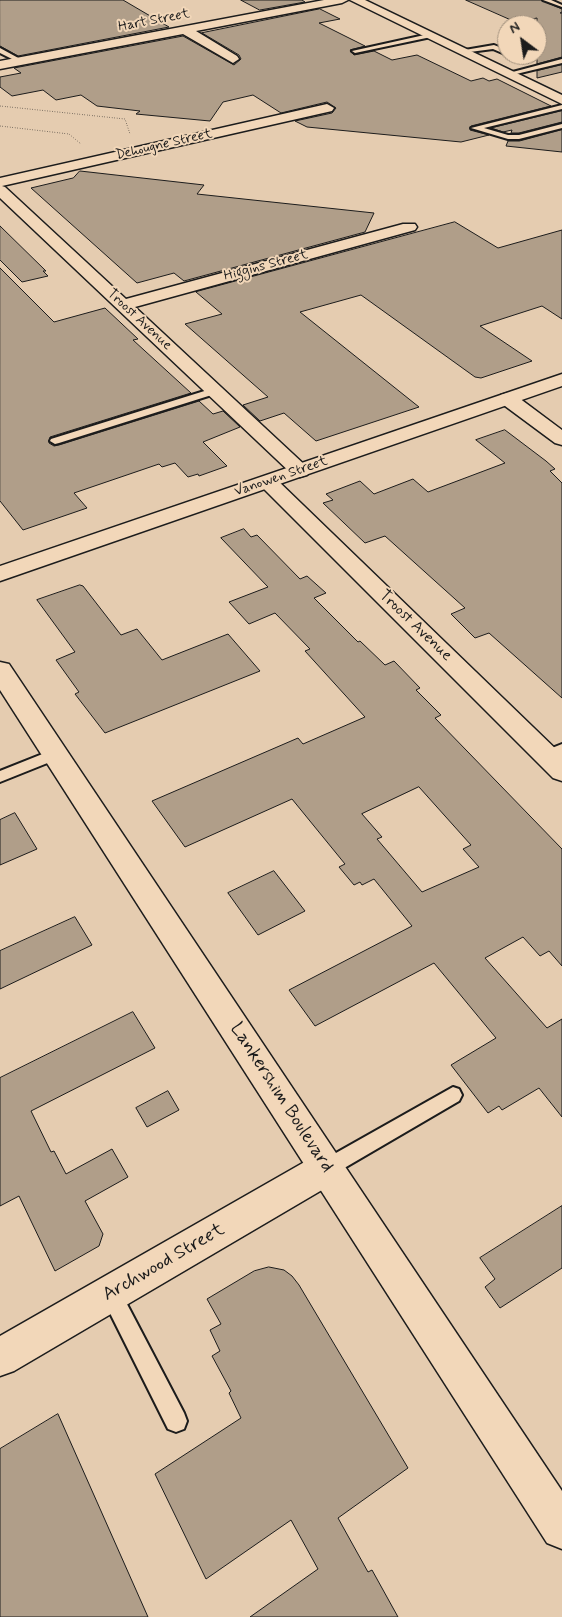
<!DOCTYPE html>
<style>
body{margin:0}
#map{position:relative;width:562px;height:1617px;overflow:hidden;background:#e5ccb0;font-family:Mynerve,sans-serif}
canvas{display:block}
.north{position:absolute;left:497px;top:15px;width:50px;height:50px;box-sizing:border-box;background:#f2d7b9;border:1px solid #9c8c7a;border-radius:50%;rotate:329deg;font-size:14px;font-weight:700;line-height:20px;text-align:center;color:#1c1c1c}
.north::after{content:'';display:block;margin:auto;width:18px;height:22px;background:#1c1c1c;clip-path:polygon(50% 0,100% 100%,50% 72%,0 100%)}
</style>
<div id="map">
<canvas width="562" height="1617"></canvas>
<div class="north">N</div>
</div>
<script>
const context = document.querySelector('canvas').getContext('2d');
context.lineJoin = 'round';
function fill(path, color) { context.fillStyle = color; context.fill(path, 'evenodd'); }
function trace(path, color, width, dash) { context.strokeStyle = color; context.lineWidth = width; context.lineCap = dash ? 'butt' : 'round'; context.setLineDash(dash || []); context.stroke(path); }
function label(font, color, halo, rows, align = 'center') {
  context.font = font + ' Mynerve,sans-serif'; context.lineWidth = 4; context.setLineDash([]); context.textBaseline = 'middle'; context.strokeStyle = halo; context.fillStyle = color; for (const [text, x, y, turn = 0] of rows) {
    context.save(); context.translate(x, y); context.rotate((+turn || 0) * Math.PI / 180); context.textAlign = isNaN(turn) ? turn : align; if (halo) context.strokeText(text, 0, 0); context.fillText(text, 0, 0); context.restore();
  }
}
const building = new Path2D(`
 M0,0h123l46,27 -151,29 -18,-10z
 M241,0h61l3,2 -45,8z
 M466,0h75l21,9v3l-2,1h2v44l-25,7v-46l-21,4z
 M320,9l20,10 -21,4 46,23 -15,4 4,5 20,-4 18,9 25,-5 54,26 12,-3 6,3 8,-2 54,27 -80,20 -1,4 19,5 -28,7 -154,-15 -12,-6 37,-8 4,-5 -9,-6 -46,11 -28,-18 -30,7 -13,19 -74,-7 4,-3 -43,-5 -16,-11 -25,5 -13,-10 -31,6 -12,-9v-10l21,-4 -7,-5 169,-32 51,29 7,-6 -2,-4 -37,-22z
 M562,65v7l-25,6v-7z
 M562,111v11l-43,11h-8l1,-3 -9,2 -12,-4z
 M562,130v22l-56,-6 2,-5h11z
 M80,171l124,14 -7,9 177,19 -9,19 -181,49 -10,-8 -37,10 -106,-95 42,-10z
 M455,222l43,26 64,-18v89l-20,-13 -62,20 52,35 -51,17 -6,-1 -114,-82 -61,17 119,95 -103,34 -32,-28 -24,8 -17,-16 25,-8 -83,-73 37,-10 -26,-22z
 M0,226l46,45h-3l5,5 -26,6 -22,-22z
 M0,268l54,54 51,-14 33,31 -5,1 58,53 -141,44 -1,6 5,3 5,-1 140,-44 14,13 10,-3 17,16 -37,15 24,24 -28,10 -1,-2 -10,3 -13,-14 -13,4 -3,-3 -85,29 13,15 -64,22 -23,-29z
 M505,430l41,31 9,8 -5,2 12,12v215l-73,-65 -14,5 -24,-24 14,-6 -80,-72 -20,7 -42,-40 10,-3 -7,-6 34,-13 14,13 39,-15 15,13 77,-29 -29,-23z
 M244,529l7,8 6,-2 43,44 7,-3 19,17 -12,5 44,44 2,-1 25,24 9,-4 26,27 -4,2 25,25 -6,3 127,131v117l-13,-15 -9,5 -17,-19 -38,21 62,70 15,-9v98l-23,-29 -37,22 -3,-4 -11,7 -37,-48 45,-27 -62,-75 -119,63 -26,-36 123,-64 -38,-47 -12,6 -2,-3 -6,3 -15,-18 6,-3 -53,-65 -107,48 -33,-46 146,-63 5,6 62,-27 -60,-66 5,-2 -35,-36 -26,11 -20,-22 39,-15 -47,-49zM419,787l52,58 -8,4 16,18 -57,25 -45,-53 5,-2 -20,-23z
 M80,585l3,1 38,49 16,-6 25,31 66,-26 32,37 -155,62 -30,-39 4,-2 -23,-32 19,-8 -38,-52z
 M15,813l22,36 -37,16v-45z
 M274,871l31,40 -47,24 -30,-42z
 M75,917l17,28 -92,44v-38z
 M133,1012l22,36 -124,63 20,41 3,-1 12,23 46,-25 16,28 -43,24 18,33 -4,12 -44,25 -36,-75 -19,10v-128z
 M168,1091l11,19 -32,17 -11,-19z
 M562,1206v62l-62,40 -15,-21 10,-8 -15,-21z
 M269,1267l15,3 8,6 7,9 109,183 -70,50 30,54 4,-2 26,47h-148l68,-48 -27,-49 -85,59 -51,-105 86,-56 -12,-25 2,-2 -19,-35 8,-5 -10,-21 11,-6 -14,-25 47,-28z
 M58,1414l90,203h-148v-168z`);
fill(building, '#b09e89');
trace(building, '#1c1c1c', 1);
const service = new Path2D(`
 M543,0h8l11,5v2z
 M429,34l3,2 -1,1 -76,16 -3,-2z
 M494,45l13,5v5l-14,-6 -31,4 -3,-2z
 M0,48l22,12 1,1 -5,1 -18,-9z
 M562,59v4l-54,13 -3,-2z
 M562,105v4l-78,19 24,7h11l43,-11v4l-43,11h-11l-37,-11z
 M214,388l4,1 1,2 -1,2 -159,50 -4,1 -5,-3 1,-2z
 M562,744v11l-15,6 -5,-1 -2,-4 2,-4z
 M55,749l5,1 2,4 -2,4 -60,24v-11z
 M453,1087l6,2 3,6 -3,6 -125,73 -7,3 -7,-3 -2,-6 2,-6z
 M111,1284l7,3 66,126 3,8 -3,8 -8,3 -8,-3 -64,-128 -3,-7 3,-7z`);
const minor = new Path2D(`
 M324,0h24l-6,3 -146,28 41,25 2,3 -6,4 -50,-29 -183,35v-8z
 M350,0h15l197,95v9z
 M327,104l7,4 -2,3 -330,75 3,1 121,112 277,-75h12l2,3 -2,3 -280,77 172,160 3,4 -3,4 -7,2 -7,-2 -293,-277v-20z
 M508,393l7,2 47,35v15l-7,-2 -54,-40 -3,-4 3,-4z
 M268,476l7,2 287,277v26l-9,-3 -292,-292 -3,-4 3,-4z
 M327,1151l12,5 5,12 -5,12 -325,191 -14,5v-40l315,-180z`);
const secondary = new Path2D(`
 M562,374v12l-562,195v-15z`);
const primary = new Path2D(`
 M0,662l9,2 553,827v58l-15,-6 -547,-853z`);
trace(service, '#1c1c1c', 4);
trace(minor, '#1c1c1c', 3);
trace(secondary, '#1c1c1c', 3);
trace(primary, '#1c1c1c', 3);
trace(new Path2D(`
 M0,106l125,13 5,15
 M0,126l69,8 12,10`), '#1c1c1c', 1, [0.5, 2]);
fill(service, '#f2d7b9');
fill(minor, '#f2d7b9');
fill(secondary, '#f2d7b9');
fill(primary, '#f2d7b9');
label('14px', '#1c1c1c', '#f2d7b9', [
 ["Hart Street",154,21,-11],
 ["Dehougne Street",164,145,-13],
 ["Higgins Street",266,266,-15],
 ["Troost Avenue",139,320,43],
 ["Vanowen Street",281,477,-19]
]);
label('16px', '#1c1c1c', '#f2d7b9', [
 ["Troost Avenue",415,626,44]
]);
label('19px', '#1c1c1c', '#f2d7b9', [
 ["Lankershim Boulevard",281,1098,57],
 ["Archwood Street",164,1263,-30]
]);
</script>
